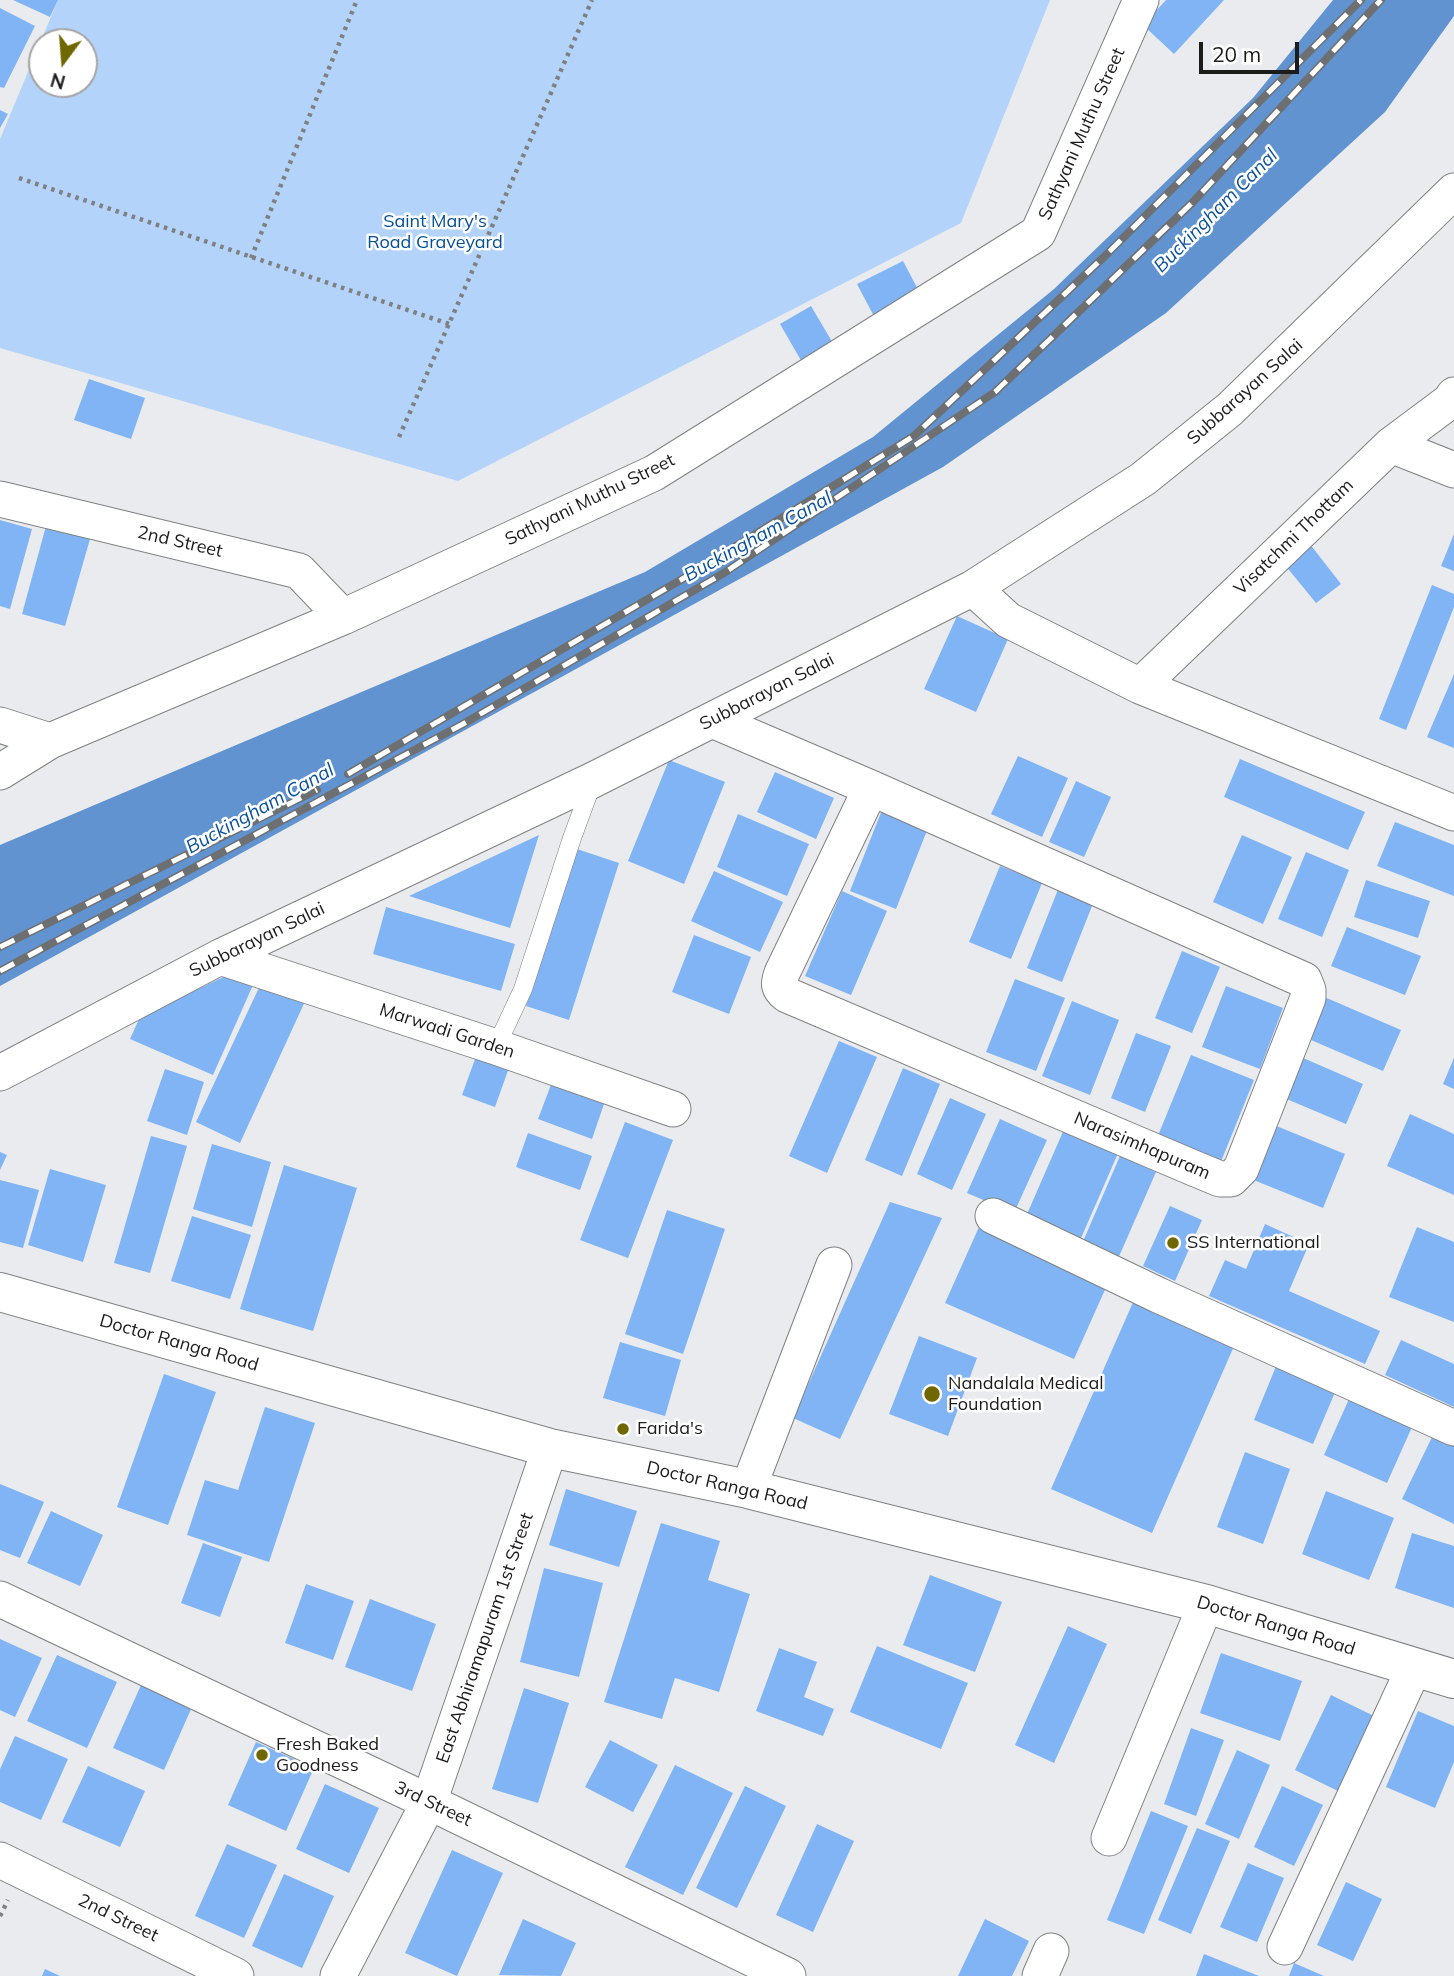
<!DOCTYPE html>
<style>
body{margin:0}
#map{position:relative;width:1454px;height:1976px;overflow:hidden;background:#e9ebee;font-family:Mulish,sans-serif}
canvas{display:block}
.north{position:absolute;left:28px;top:28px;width:70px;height:70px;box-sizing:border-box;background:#fff;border:2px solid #a4a4a5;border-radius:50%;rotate:196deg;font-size:19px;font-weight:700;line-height:28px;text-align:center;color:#1c1c1d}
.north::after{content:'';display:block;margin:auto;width:24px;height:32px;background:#6f6700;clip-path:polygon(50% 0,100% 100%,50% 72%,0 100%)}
.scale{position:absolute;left:1199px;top:42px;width:100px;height:32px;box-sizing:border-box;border:4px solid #1c1c1d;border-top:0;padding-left:9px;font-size:21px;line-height:24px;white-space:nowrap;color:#1c1c1d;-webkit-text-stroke:5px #fff;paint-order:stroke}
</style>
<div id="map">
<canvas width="1454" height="1976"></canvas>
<div class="north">N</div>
<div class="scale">20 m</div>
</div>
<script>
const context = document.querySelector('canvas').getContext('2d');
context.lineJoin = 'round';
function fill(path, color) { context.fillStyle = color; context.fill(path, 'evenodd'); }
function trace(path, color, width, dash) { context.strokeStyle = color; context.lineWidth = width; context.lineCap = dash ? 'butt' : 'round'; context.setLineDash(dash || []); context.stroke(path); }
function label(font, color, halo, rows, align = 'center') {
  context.font = font + ' Mulish,sans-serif'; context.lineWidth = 5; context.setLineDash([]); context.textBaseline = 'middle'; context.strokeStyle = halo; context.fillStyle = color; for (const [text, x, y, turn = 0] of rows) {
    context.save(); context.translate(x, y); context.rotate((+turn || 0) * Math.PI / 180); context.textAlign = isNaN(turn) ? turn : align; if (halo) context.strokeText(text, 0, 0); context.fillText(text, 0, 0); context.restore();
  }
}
fill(new Path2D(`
 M58,0h992l-89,223 -503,258 -458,-133v-209zM42,42h42v42h-42z`), '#b4d3fa');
fill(new Path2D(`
 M1333,0h121v16l-69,96 -219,201 -223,154 -943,519v-141l645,-273 228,-135 181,-148 199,-191z`), '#6193d1');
fill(new Path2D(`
 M13,0h45l-8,17z
 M1166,0h58l-50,54 -31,-29z
 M0,8l35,18 -31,62 -4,-1z
 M0,110l8,4 -8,14z
 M903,261l20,38 -46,23 -20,-38z
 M811,306l26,44 -31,19 -26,-45z
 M89,379l56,19 -14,41 -57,-19z
 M0,520l32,9 -22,80 -10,-3z
 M46,526l44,13 -25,87 -43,-12z
 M1454,534v37l-13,-5z
 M1306,539l35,45 -25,19 -36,-44z
 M1432,585l22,9v13l-48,123 -27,-11z
 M957,616l51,23 -32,73 -52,-23z
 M1454,674v74l-27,-11z
 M1018,756l50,22 -26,59 -51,-23z
 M1240,759l125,53 -17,38 -124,-53z
 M669,760l56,22 -41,102 -56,-23z
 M775,772l59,26 -18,41 -59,-27z
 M1076,781l35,16 -27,60 -35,-15z
 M882,810l46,18 -32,81 -46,-18z
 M738,814l71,30 -22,52 -70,-29z
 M1395,822l59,23v51l-77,-30z
 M539,835l-29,93 -101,-32z
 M1242,835l50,22 -29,67 -50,-22z
 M577,849l42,14 -50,157 -43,-14z
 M1306,852l43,18 -27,67 -44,-18z
 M1000,866l42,17 -31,76 -42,-17z
 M714,871l69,31 -23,50 -69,-31z
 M1366,880l64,21 -12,37 -64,-21z
 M1059,887l35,14 -32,81 -35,-14z
 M842,891l45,20 -36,84 -46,-19z
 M386,907l129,37 -14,47 -128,-37z
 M1347,927l74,29 -16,39 -74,-29z
 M694,935l57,22 -22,57 -57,-22z
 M1182,951l38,16 -28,66 -37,-15z
 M240,969l17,7 -44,99 -83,-36 10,-22z
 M264,977l43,20 -67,146 -44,-21z
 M1015,979l50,19 -29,73 -50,-19z
 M1226,986l57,22 -23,61 -58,-22z
 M1322,996l79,34 -18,41 -79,-34z
 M1072,1001l47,19 -29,75 -48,-19z
 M1136,1033l35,13 -26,66 -34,-14z
 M839,1041l38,16 -50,116 -38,-17z
 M478,1051l33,11 -16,45 -33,-12z
 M1294,1054l69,30 -17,40 -69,-29z
 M1191,1055l63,25 -34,84 -63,-26z
 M1454,1058v31l-11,-5z
 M903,1068l37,16 -38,92 -37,-16z
 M165,1069l39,13 -17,53 -40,-14z
 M552,1082l53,19 -13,38 -54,-20z
 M950,1098l36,16 -34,76 -35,-16z
 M1410,1114l44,20v61l-67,-29z
 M1000,1119l47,21 -33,73 -47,-20z
 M625,1122l48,18 -45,118 -48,-18z
 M1274,1125l71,29 -22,54 -72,-29z
 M1065,1127l54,24 -41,94 -54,-24z
 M528,1133l64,23 -12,34 -64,-23z
 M151,1136l36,10 -37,127 -36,-10z
 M212,1144l59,18 -19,65 -59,-18z
 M0,1152l7,3 -7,15z
 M1120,1156l36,16 -39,89 -36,-15z
 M284,1165l73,23 -44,143 -73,-22z
 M50,1169l56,16 -23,77 -55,-17z
 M0,1180l39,10 -16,58 -23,-6z
 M890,1202l52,16 -102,221 -47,-21z
 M1170,1206l32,14 -27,61 -32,-15z
 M667,1210l58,19 -42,125 -58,-20z
 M192,1216l59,19 -21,64 -59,-18z
 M1265,1224l44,20 -20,47 91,40 -15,33 -156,-68 16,-36 21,9z
 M979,1227l129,56 -34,76 -129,-56z
 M1417,1227l37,15v80l-65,-25z
 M1134,1300l101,44 -83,189 -101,-44z
 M919,1336l58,22 -29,78 -59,-22z
 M1401,1340l53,24v43l-69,-32z
 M620,1342l61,18 -16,56 -62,-18z
 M1279,1359l60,24 -26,61 -59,-24z
 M164,1374l52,18 -48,133 -51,-18z
 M1353,1390l63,28 -29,65 -63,-28z
 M265,1407l50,16 -46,139 -82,-27 18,-55 33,10z
 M1434,1433l20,9v82l-52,-25z
 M1245,1452l45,17 -27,75 -46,-17z
 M0,1484l44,18 -24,56 -20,-8z
 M566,1489l71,22 -18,56 -70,-22z
 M1326,1491l68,27 -25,62 -67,-26z
 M51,1511l52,24 -23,51 -53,-23z
 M661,1523l59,18 -12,39 42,14 -31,98 -44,-14 -13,41 -58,-17z
 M1412,1533l42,13v62l-59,-20z
 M203,1543l39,14 -22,60 -39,-14z
 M544,1568l59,15 -24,94 -59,-15z
 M930,1575l72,27 -27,70 -72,-27z
 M306,1584l48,17 -21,59 -48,-17z
 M370,1599l66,25 -24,67 -67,-24z
 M1068,1626l39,18 -53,119 -39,-18z
 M0,1639l42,19 -27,59 -15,-7z
 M877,1646l91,37 -27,66 -91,-37z
 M779,1648l38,14 -13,35 30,12 -11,27 -67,-25z
 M1221,1653l81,28 -22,60 -80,-28z
 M57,1655l60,27 -30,66 -60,-27z
 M141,1685l51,22 -28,63 -51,-22z
 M524,1688l45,15 -31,100 -46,-14z
 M1331,1695l43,21 -36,75 -43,-21z
 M1418,1711l36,15v36l-19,46 -49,-21z
 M1191,1728l33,12 -28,76 -32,-12z
 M15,1736l53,23 -27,61 -41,-18v-33z
 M610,1740l48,25 -25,47 -48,-25z
 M256,1742l58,26 -28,63 -58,-26z
 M1237,1750l33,15 -31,74 -34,-15z
 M675,1765l58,28 -50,102 -58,-28z
 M88,1766l57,25 -25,56 -58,-25z
 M325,1784l54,24 -30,65 -53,-24z
 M745,1786l41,20 -49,102 -41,-20z
 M1282,1786l41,19 -29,61 -40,-19z
 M1151,1811l37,15 -44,108 -37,-14z
 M817,1824l37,17 -41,91 -37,-17z
 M1197,1828l33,13 -39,93 -33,-14z
 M227,1844l50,21 -33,73 -49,-22z
 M452,1850l51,23 -46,103 -52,-23z
 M1248,1863l36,15 -27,64 -37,-15z
 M284,1874l50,22 -32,72 -50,-22z
 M1346,1882l36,17 -29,62 -36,-16z
 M523,1919l53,24 -15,33 -62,-1z
 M985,1919l44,22 -17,35h-54z
 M1204,1954l55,22h-63z
 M1294,1963l30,13h-35z
 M45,1969l15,7h-18z`), '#81b4f4');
const lane = new Path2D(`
 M496,1047l27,-58 49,-151 21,-57`);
const street = new Path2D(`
 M1391,445l63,25
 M0,499l299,72 44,46
 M973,588l35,32 132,66 314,127
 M1140,686l251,-241 59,-44 4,-6
 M712,720l159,68 433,192 4,10v8l-67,171 -10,10h-11l-29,-12 -404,-172c-9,-7 -9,-11 -5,-22l89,-185
 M0,725l50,16
 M0,772l50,-31 293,-124 311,-144 384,-240 103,-233
 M220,957l276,90 177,62
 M0,1073l220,-116 373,-177 380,-192 170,-109 87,-70 224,-218
 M993,1216l165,79 296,133
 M748,1489l86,-224
 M0,1599l429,203 359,174
 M1109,1838l97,-234
 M0,1860l236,116
 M1285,1947l129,-279
 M338,1976l91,-174 121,-354
 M1040,1976l11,-25`);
const secondary = new Path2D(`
 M0,1292l550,156 198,41 458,115 248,75`);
trace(lane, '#7f8183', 19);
trace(street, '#7f8183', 37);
trace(secondary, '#7f8183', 40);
trace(new Path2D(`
 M19,178l430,146
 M251,258l106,-258
 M399,437l193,-437
 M0,1916l8,-16`), '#7f8082', 4.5, [3.5, 5]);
trace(lane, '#fff', 18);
trace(street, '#fff', 35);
trace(secondary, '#fff', 38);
const rail = new Path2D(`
 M348,774l348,-203 218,-135 192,-181 255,-255
 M0,947l317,-157
 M0,971l463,-247 261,-151 271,-181 198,-190 188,-202`);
trace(rail, '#6e6f71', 8);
trace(rail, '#fff', 5, [16]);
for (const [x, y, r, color] of [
 [1173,1243,7,"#6f6700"],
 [932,1394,9,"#6f6700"],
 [623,1429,7,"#6f6700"],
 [262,1755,7,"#6f6700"]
]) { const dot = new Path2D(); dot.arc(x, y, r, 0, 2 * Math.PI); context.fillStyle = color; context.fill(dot); trace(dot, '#fff', 2.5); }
label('18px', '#1c1c1d', '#fff', [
 ["Sathyani Muthu Street",1082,134,-66],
 ["Subbarayan Salai",1245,392,-42],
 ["Sathyani Muthu Street",590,500,-26],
 ["Visatchmi Thottam",1294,537,-44],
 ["2nd Street",180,542,13],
 ["Subbarayan Salai",767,692,-27],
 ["Subbarayan Salai",257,940,-26],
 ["Marwadi Garden",447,1031,18],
 ["Narasimhapuram",1142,1146,23],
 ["Doctor Ranga Road",179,1343,16],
 ["Doctor Ranga Road",727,1486,13],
 ["Doctor Ranga Road",1276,1626,17],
 ["East Abhiramapuram 1st Street",485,1638,-71],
 ["3rd Street",433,1804,25],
 ["2nd Street",118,1918,26]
]);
label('18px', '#044f99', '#fff', [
 ["Saint Mary's",435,222],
 ["Road Graveyard",435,243]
]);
label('18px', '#1c1c1d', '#fff', [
 ["SS International",1187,1243],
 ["Nandalala Medical",948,1384],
 ["Foundation",948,1405],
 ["Farida's",637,1429],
 ["Fresh Baked",276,1745],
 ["Goodness",276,1766]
], 'left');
label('italic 19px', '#0a529d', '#fff', [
 ["Buckingham Canal",1216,211,-45],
 ["Buckingham Canal",758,537,-29],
 ["Buckingham Canal",260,809,-29]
]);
</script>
